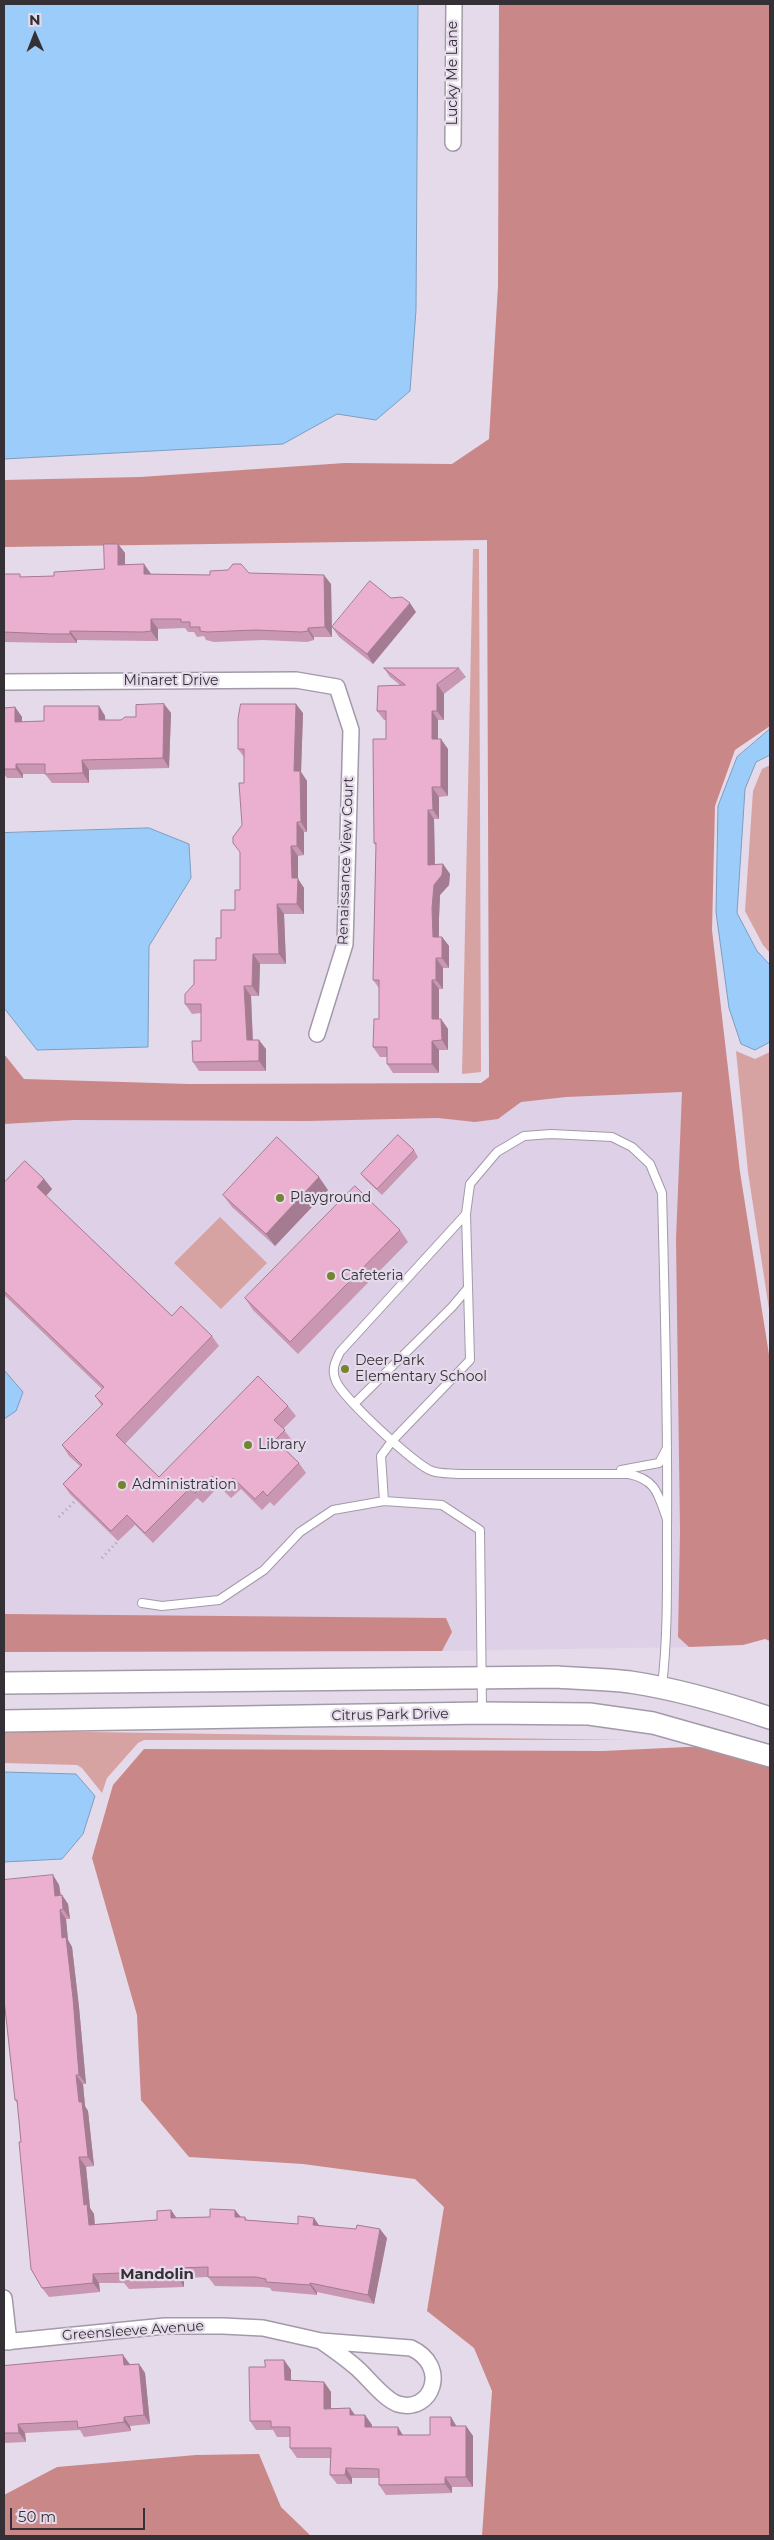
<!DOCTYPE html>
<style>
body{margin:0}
#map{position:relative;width:774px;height:2540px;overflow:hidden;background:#e4daea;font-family:Montserrat,sans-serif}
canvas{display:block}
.frame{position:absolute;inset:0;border:5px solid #343036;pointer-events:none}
.north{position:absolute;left:10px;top:10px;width:50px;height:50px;-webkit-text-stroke:4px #e4daea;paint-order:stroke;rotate:359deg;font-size:14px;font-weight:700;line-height:20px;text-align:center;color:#343036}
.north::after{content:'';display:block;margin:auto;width:18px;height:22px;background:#343036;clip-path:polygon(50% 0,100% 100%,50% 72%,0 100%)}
.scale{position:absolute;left:10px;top:2508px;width:135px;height:22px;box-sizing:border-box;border:2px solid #343036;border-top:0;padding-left:6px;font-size:15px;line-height:18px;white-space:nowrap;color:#343036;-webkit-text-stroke:4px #e4daea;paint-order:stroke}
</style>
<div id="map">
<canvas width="774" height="2540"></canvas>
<div class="frame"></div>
<div class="north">N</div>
<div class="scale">50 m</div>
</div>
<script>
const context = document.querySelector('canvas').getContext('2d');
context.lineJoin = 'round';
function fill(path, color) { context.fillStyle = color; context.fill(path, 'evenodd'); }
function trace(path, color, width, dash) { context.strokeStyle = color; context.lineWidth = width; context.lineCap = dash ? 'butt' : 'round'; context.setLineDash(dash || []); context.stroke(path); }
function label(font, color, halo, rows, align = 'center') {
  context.font = font + ' Montserrat,sans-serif'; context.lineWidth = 4.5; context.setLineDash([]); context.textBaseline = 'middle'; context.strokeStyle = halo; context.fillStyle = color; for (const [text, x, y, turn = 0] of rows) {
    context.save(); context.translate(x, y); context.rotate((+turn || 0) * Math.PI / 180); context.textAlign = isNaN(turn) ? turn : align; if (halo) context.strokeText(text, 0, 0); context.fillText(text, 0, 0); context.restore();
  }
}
fill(new Path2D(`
 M685,1083l4,564 -247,4 -438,1v-560z`), '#ded0e7');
fill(new Path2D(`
 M473,549h6l2,523 -19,2z
 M770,765v188l-7,-8 -18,-34 8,-120 9,-22z
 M736,1051l19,8 15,-7v264l-22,-144z
 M220,1217l47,46 -46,46 -47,-46z
 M4,1732l17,-1 606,9h-483l-6,3 -31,35 -5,15 -20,-25 -5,-3 -73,-2z`), '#d7a2a2');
fill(new Path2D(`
 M499,4h271v722l-35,24 -20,56 -3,124 28,242 30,189v280l-5,-2 -22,6 -54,2 -11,-10 2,-106 -4,-292 6,-147 -116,5 -45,5 -23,17 -23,3 -37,-4 -131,3 -233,-1 -70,4v-70l20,25 165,5 292,-1 8,-6 -2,-537 -483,7v-67l136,-3 205,-14 107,1 37,-25 9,-153z
 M4,1614l442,4 6,14 -10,19 -438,1z
 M770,1743v793h-288l10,-145 -18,-43 -47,-37 17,-104 -29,-28 -112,-15 -114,-7 -48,-57 -4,-85 -45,-157 21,-73 31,-36 459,2z
 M259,2454l22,53 30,29h-307v-41l53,-28 139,-12z`), '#c98788');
const water = new Path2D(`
 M4,4h414l-2,306 -6,81 -34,29 -39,-6 -54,30 -279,15z
 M770,729v26l-14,7 -11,27 -8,124 20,38 13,14v77l-15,8 -14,-6 -12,-36 -13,-96 2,-106 19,-49z
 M149,828l40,16 2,34 -42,68 -1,101 -111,3 -33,-42v-175z
 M4,1370l19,22 -7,19 -12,8z
 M4,1772l72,2 19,22 -12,38 -21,25 -58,3z`);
fill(water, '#9cccf9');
trace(water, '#7d9dbe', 1);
const lane = new Path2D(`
 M355,1403l97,-96 16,-19
 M621,1470l38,-7 8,-15
 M384,1501l-3,-45 11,-15 78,-81 -4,-146
 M142,1603l20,3 57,-6 45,-30 36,-38 33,-22 51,-9 58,4 38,25 2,181
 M662,1686c6,-51 5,-103 5,-155 1,-113 -2,-225 -5,-338l-12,-29 -18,-17 -20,-10 -61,-3 -27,2 -27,16 -27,32 -4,30 -126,138c-5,10 -9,18 -4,29 6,16 79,84 96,90 8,3 18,2 27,3h170c28,6 29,21 38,45`);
const street = new Path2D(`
 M453,143l1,-139
 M4,682l292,-2 41,7 14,43 -6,214 -28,90
 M4,2298l5,44
 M4,2342l161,-16h58l40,2 58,13 90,7c39,18 21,66 -13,56 -13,-4 -29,-25 -40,-35 -11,-10 -24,-19 -37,-28`);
const secondary = new Path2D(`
 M4,1683l553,-6c24,2 49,2 73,5 47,7 95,21 140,36
 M4,1721l478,-8 107,1 64,9 117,33`);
trace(lane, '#a39aa9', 10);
trace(street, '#a39aa9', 18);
trace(secondary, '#a39aa9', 24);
trace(new Path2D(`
 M59,1517l17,-17
 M102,1558l16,-17`), '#aaa2ae', 3, [1, 4]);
trace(lane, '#fff', 8);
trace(street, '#fff', 15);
trace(secondary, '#fff', 21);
fill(new Path2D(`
 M118,544l7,9v12l19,-1 7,10 59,1 39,-2 82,11 1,53h-18v3l-7,2 -44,-2 -49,2 -8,-2 -2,-4 -7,1 -3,-5h-6l-3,-4 -27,1v12h-8l-73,-1v3h-19l-54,-1v-68l18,3 32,-1 50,-7z
 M416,612l-43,52 -34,-27 -7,-10z
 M384,668h75l7,9 -22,17v26h-6v19l10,10v47l-9,1v22h-5l1,46 8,-1 7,10 -1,11 -9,10 -1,23v19h3l7,9v22h-6v21h-4v30h2l7,10v21h-9v23h-46l-6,-9v-7h-7l-7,-10 6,-28v-31l-6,-8 3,-134 -2,-3 12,-104v-19h-2l-7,-9 23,-26 -10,-8z
 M164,704l7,9 -2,55 -80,2v13h-37l-7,-9h-22v4h-16l-3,-4v-66l11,-1 7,10v5l22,-1 55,-15 6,10v4h16l15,-3z
 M303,713l-2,59 6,9v51h-3v23l-6,1v23l6,9v26h-20l2,50h-26l-1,32h-8l2,44 13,9v22h-67l-6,-9 8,-21v-28l-9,1 -7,-10 9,-20 22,-24 5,-22 14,-28 5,-20 4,-107v-26l-6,-8z
 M414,1150l4,7 -36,38 -16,-15 -5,-6z
 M44,1179l8,10 -6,7 126,120 40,20 7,10 -94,98 34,33 129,-71 8,10 -13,13 9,11 -8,8 15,15 7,10 -32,33 -4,-4 -8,8 -21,-21 -10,9 -12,-12 -16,17 -6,-5 -44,45 -18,-18 -17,16 -48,-47 -7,-10 17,-18 -11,-10 -7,-11 40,-39 -7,-10 7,-7 -98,-94v-112z
 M328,1190l-53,56 -43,-39 -9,-12z
 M400,1230l8,12 -110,112 -45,-44 -8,-12z
 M53,1875l6,10 2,10h1l6,9 2,15h-4l2,21 4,7 7,60 7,77h-3l2,22 3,5 6,55 -8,1 4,41 4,6 1,10 62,-4 14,-10 5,8 34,-1 25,-7 6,7h4l2,3 51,4 16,-6 5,7 68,13 -13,66 -57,-12v3l-45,-4 -2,-3 -7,-1 -48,-1 -7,-9 -24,1v9l-55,2 -5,-6h-25l1,9 -51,5 -7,-9 -21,-146 -3,-38 -3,-4z
 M123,2355l7,9h9l6,9 5,51 -20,2 1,5 -47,6 -4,-7 -55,3 1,9 -22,1v-77z
 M284,2360l7,10v11l33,1 7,10v16h19l5,7h10l7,10v2l31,8h27l27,-9h9l7,10v51h-21v6l-66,2 -7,-10v-7h-27v6h-15l-7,-9 1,-17h-34l-7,-10v-11h-13l-4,-7h-17l-6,-9z`), '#ca97b2');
fill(new Path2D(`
 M118,544l7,9v21l-7,-9z
 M144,564l7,10v10l-7,-10z
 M324,575l7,9 1,53 -7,-10z
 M410,603l6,9 -43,52 -6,-10z
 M151,619l7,10v12l-7,-10z
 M308,628l6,9v3l-6,-9z
 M70,631l7,9v3l-7,-9z
 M437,684l7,10v26l-7,-9z
 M164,704l7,9 -2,55 -6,-10z
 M296,704l7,9 -2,59 6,9v51l-6,-10 -7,-51z
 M99,706l6,10 1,14 -7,-10z
 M15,707l7,10v14l-7,-9z
 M432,711l6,9v29l-6,-10z
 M441,739l7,10v47l-7,-9z
 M82,760l7,10v13l-6,-10z
 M16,764l7,10v4l-7,-9z
 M432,787l7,10v22l-6,-9z
 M428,810l6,9 1,55 -7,-9z
 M297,822l7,10v23l-7,-9z
 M291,846l7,10v23l6,9v26l-7,-10 -5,-26z
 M443,864l7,10 -1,11 -9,10 -1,23v28l-6,-9 -1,-29 2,-23z
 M277,904l7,10 2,50 -7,-10z
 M442,937l7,9v22l-7,-10z
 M253,954l7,10 -1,32 -7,-10z
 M436,958l7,10v21l-7,-9z
 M432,980l7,9v40l-7,-10z
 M244,986l7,10 2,53 -6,-9z
 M441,1019l7,10v21l-6,-10z
 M259,1040l7,9v22l-7,-10z
 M432,1041l7,9v23l-7,-9z
 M319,1177l9,13 -53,56 -9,-12z
 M44,1179l8,10 -8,9 -7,-11z
 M53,1875l6,10 3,20 -7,-9z
 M62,1895l6,9 2,15 -7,-10z
 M60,1910l6,9 2,21 4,7 7,60 7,77 -7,-9 -17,-137z
 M76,2075l7,9 2,22 3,5 6,55 -6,-9 -9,-55z
 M79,2157l7,10 4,41 4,6 1,20 -6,-9 -5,-20z
 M171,2210l7,10 -7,-2z
 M235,2210l7,9 -7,-2z
 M314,2218l6,9 -7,-2z
 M380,2229l7,9 -13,66 -6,-9z
 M177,2268l7,10v9l-6,-9z
 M93,2274l6,9 1,9 -7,-9z
 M310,2283l7,9v3l-7,-10z
 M123,2355l7,10h-6z
 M284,2360l7,10v20l-6,-10z
 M139,2364l6,9 5,51 -6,-9z
 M324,2382l7,10v26l-7,-9z
 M350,2408l7,10 -7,-3z
 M365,2415l7,10v12l-7,-10z
 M124,2417l6,9 1,5 -7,-9z
 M451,2417l6,10 -6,-1z
 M18,2424l7,9 1,9 -7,-9z
 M466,2426l7,10v51l-7,-10z
 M398,2427l6,10 -6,-2z
 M346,2468l6,10v6l-7,-9z
 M445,2477l7,10v6l-7,-9z`), '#a47b91');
const building = new Path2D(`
 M104,544h14v21l26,-1v10l66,1v-4l18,-1 5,-6h8l8,9 75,2 1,52 -17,1v3l-7,1 -45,-2 -49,2 -7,-1v-4h-10v-5h-9v-3h-30v12l-8,1 -73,-1v3h-18l-48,-2v-58h16v3l34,-1v-4l50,-3z
 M370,581l21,17 11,-1 8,6 -43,51 -35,-27z
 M384,668h75l-22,16v27h-5v28h9v48h-9l1,23h-5v55l15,-1 -1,11 -8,10 -2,23 1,29h9v21h-6v22h-4v39h9l1,21 -10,1v23h-45v-17h-14l1,-28h5v-39h-6l3,-137h-2l-1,-104h13v-28h-9l1,-25 27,-1z
 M164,704l-1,54 -81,2 1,13 -38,1v-10h-29v5h-12v-61l11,-1v15l29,-1v-15h55v14h22l4,-3h11v-12z
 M241,704h55l-2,67h6l1,51h-4v24h-6l1,32h6l-1,26h-20l2,50h-26l-1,32h-8l3,54h12v21l-66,1 -1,-21h9v-37h-16v-10l9,-10v-24h22v-22h5v-28h14v-20h5v-38l-7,-9v-6l9,-12 -3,-42h5v-34h-6v-30z
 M398,1135l16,15 -37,39 -16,-15z
 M277,1137l42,40 -53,57 -43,-39z
 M25,1161l19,18 -7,8 135,129 9,-10 31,30 -96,99 43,42 99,-101 30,30 -14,14 11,10 -10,10 24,23 -32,33 -4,-5 -8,8 -22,-21 -9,10 -12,-12 -17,17 -5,-5 -45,45 -18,-18 -16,16 -48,-47 19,-19 -20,-20 41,-41 -8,-8 9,-9 -100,-96v-108z
 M355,1186l45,44 -110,112 -45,-44z
 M53,1875l2,21 7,-1 1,14 -3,1 2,28 4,-1 7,61 6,77h-3l3,27h3l6,55h-9l5,48 3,-1 2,21 68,-5v-9l14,-1v8l39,-1v-8l25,1v7h10v3l53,4v-8l16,2 -1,7 43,4 1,-4 23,4 -12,66 -58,-12v2l-44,-3v-3l-10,-2h-48v-10l-31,1 1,10 -56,2v-7l-29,1v9l-51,5 -11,-19 -12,-127h2l-4,-42h-2l-11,-101v-119z
 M123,2355l1,10 15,-1 5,51 -20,2v5l-46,6 -1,-7 -59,3 1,9h-15v-67z
 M265,2360h19l1,20 39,2v27l26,-1v7h15v12h33v8h32v-18h21v9h15v51h-21v7l-66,1v-16l-33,-1 -1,7h-15l1,-27h-41v-21h-19v-6h-21l-1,-54h16z`);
fill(building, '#ebb0cf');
trace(building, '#a47b91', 1);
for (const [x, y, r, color] of [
 [280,1198,5,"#768432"],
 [331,1276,5,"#768432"],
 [345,1369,5,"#768432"],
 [248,1445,5,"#768432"],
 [122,1485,5,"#768432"]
]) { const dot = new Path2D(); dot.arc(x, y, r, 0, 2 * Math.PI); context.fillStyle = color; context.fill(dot); trace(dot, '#e4daea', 2); }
label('14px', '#343036', '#e4daea', [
 ["Lucky Me Lane",453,73,-90],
 ["Minaret Drive",171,681],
 ["Renaissance View Court",346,861,-88],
 ["Citrus Park Drive",390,1715,-1],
 ["Greensleeve Avenue",133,2331,-4]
]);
label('14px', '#343036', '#e4daea', [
 ["Playground",290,1198],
 ["Cafeteria",341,1276],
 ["Deer Park",355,1361],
 ["Elementary School",355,1377],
 ["Library",258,1445],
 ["Administration",132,1485]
], 'left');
label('bold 15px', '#343036', '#e4daea', [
 ["Mandolin",157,2275]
]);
</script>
